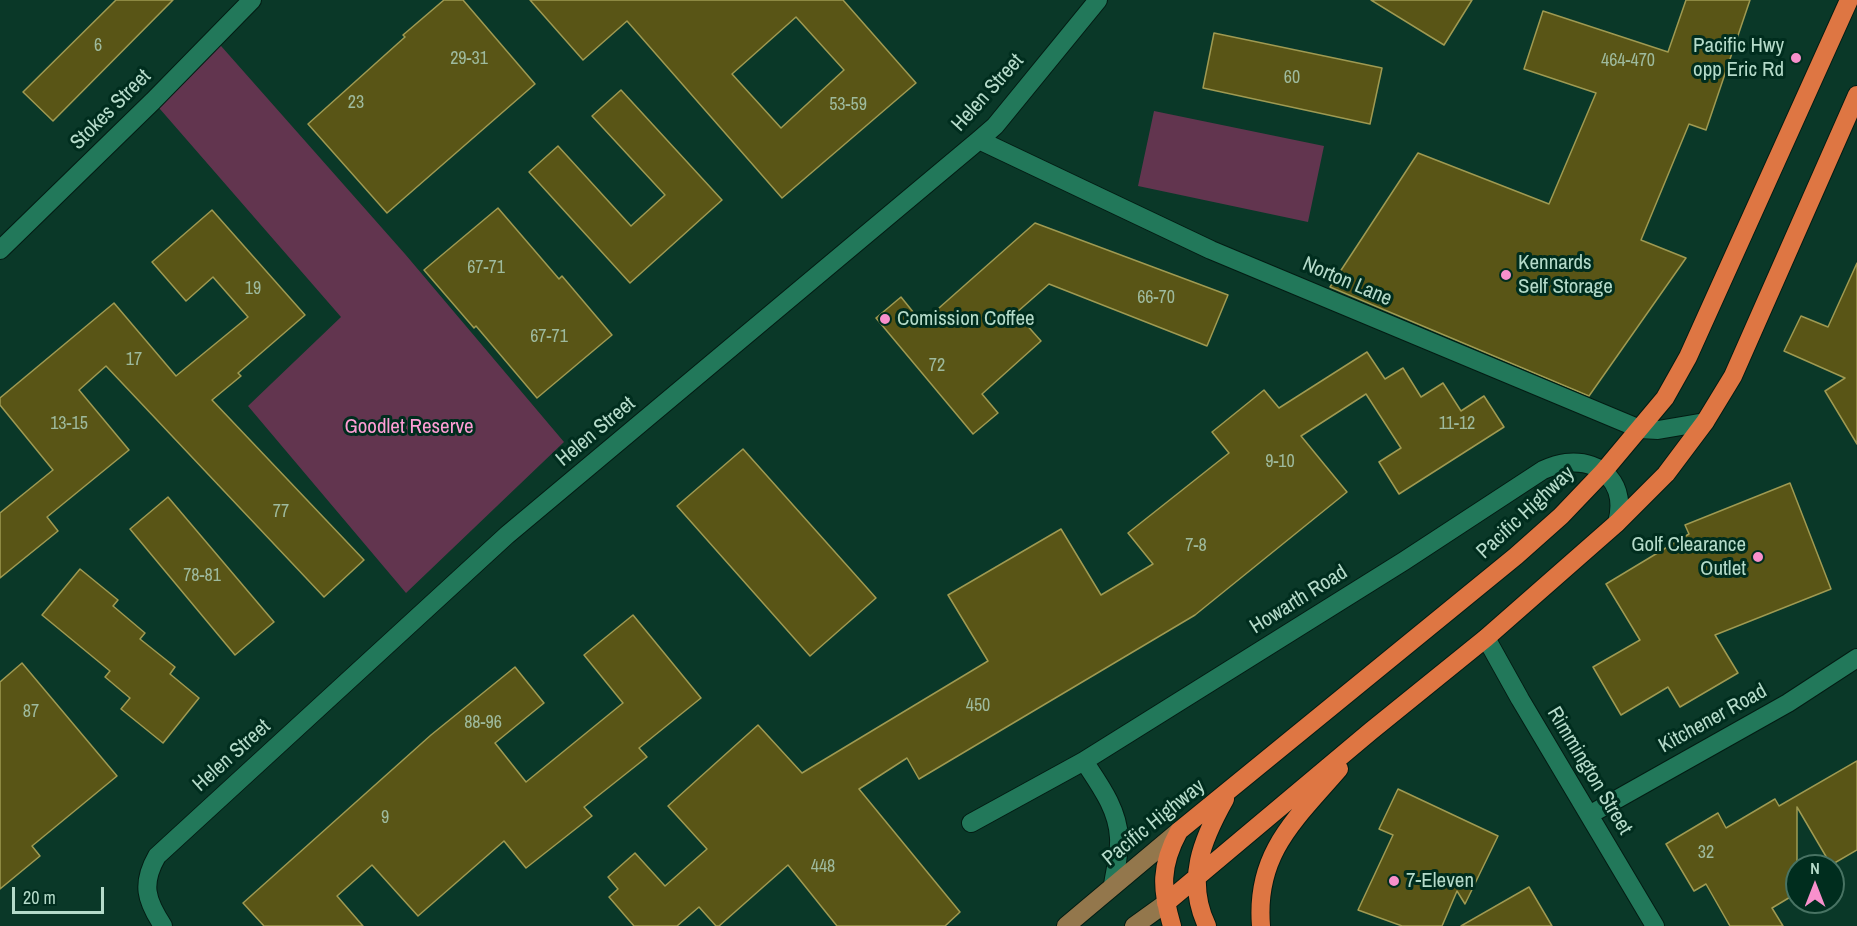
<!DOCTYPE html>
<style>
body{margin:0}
#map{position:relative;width:1857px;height:926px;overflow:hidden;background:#0a3828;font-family:"Archivo Narrow",sans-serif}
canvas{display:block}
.north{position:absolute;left:1785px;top:854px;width:60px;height:60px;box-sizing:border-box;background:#002d1e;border:2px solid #487363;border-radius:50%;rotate:0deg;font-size:16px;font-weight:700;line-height:24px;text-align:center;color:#b5dbca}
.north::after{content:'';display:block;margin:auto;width:21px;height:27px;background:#f890cc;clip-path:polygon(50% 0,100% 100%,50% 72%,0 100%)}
.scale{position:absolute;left:12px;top:887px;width:92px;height:27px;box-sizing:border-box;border:3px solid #b5dbca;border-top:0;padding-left:8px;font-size:18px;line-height:21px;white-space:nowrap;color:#b5dbca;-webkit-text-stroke:4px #002d1e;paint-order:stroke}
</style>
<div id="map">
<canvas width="1857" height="926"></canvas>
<div class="north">N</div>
<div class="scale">20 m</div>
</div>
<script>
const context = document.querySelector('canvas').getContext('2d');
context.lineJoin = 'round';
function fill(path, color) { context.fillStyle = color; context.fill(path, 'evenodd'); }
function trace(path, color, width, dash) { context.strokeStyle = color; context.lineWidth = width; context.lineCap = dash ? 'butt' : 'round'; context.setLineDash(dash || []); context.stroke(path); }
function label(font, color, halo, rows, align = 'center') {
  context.font = font + ' "Archivo Narrow",sans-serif'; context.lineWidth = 6; context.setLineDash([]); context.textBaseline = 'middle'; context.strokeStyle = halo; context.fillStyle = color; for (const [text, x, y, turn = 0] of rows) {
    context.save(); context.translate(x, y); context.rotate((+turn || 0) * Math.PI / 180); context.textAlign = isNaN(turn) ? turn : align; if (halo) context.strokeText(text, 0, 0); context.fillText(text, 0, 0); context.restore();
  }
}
fill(new Path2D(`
 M214,38l191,216 159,188 -158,151 -158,-187 93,-89 -188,-216z
 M1154,111l170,35 -16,76 -170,-36z`), '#62354f');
const building = new Path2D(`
 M116,0h57l-120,121 -30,-29z
 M444,0h19l72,84 -148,129 -79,-89 97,-87 -2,-2z
 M530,0h313l73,83 -134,115 -155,-177 -44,39zM796,17l48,53 -63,58 -49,-54z
 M1371,0h101l-28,45z
 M1686,0h64l-44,130 -17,-6 -48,116 45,18 -97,138 -259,-109 88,-134 131,51 47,-111 -72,-24 19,-58 125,41z
 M1214,33l168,35 -12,56 -167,-36z
 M621,90l101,110 -92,83 -101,-111 29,-26 73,80 34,-31 -73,-79z
 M498,208l61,71 3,-3 50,59 -75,63 -61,-72 -2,2 -50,-58z
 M212,210l93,105 -67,58 3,3 -29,24 152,160 -40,37 -218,-231 -27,24 50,60 -82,67 11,14 -58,47v-65l53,-43 -53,-65v-7l114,-95 62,73 72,-59 -35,-40 -27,24 -34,-39z
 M1035,223l193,72 -21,51 -158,-62 -33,29 25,28 -59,53 16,19 -25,21 -97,-116 25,-21 21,26z
 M1857,263v181l-32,-53 20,-13 -61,-27 17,-35 27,11z
 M1367,352l18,27 18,-11 18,29 22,-14 18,28 23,-15 20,31 -105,67 -20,-32 22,-14 -35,-54 -65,42 46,56 -152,123 -276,164 -12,-21 -48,31 101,123 -15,14h-108l-49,-61 -69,61h-3l-17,-19 -22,19h-43l-25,-29 9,-8 -10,-12 27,-24 30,33 42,-37 -39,-43 90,-81 44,48 186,-112 -40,-66 113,-66 40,66 52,-31 -25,-31 101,-80 -17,-21 52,-42 15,18z
 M743,449l133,149 -66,58 -133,-150z
 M1790,483l41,106 -116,46 23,38 -58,34 -12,-20 -47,28 -28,-48 47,-27 -34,-56 83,-50 -4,-9z
 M168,497l106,125 -39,33 -105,-126z
 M80,569l38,31 -5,6 32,27 -5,6 35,28 -5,7 29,24 -36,45 -42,-34 9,-11 -25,-21 5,-6 -68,-56z
 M633,615l68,83 -62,50 8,9 -63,50 8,9 -66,52 -22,-27 -86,75 -46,-51 -35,31 26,30h-99l-21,-23 188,-168 84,-68 29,36 -49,40 31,39 97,-79 -39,-48z
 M22,663l95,113 -85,70 8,10 -40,33v-207z
 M1857,761v89l-26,15 -34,-58v86l-25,15 11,18h-53l-24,-42 -12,7 -28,-47 52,-31 8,15 49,-29 4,7z
 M1398,789l100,47 -33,68 -8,-13 -15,35h-40l-44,-16 35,-75 -14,-6z
 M1529,887l23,39h-91z`);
fill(building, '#595516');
trace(building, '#9f9a52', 1.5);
const minor = new Path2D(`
 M979,140l232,110 429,179 18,1 47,-8
 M0,250l153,-149 99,-101
 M1486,638l34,61 135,227
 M1084,761c15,23 34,48 35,77 1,15 -4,32 -6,47
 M1589,815l199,-112 69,-45
 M971,823l113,-62 320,-200 139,-91c7,-3 15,-6 23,-7 38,-4 61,23 51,60
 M163,926c-17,-26 -22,-42 -6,-70l350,-321 472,-395 16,-14 103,-126`);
const major = new Path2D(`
 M1066,926l113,-95
 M1134,926l32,-23`);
const highway = new Path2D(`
 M1166,903l205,-172 115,-93 131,-115 49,-49 39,-52 28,-46 124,-281
 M1172,926c-11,-37 -12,-60 7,-95l337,-275 45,-40 42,-44 62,-74 23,-41 161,-357
 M1207,926c-22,-46 -5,-86 18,-127
 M1261,926c-6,-73 35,-107 78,-157`);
trace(minor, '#031c13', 20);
trace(major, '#031c13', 20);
trace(highway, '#031c13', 20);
trace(minor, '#22785a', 18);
trace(major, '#93774c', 18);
trace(highway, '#de7643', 18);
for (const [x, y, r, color] of [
 [1796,58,6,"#f890cc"],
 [1506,275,6,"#f890cc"],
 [885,319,6,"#f890cc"],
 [1758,557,6,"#f890cc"],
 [1394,881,6,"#f890cc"]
]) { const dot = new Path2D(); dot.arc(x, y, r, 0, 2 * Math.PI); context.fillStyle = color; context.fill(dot); trace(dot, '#002d1e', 2); }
label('18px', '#9eba9d', null, [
 ["6",98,46],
 ["29-31",469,59],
 ["464-470",1628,61],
 ["60",1292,78],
 ["23",356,103],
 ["53-59",848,105],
 ["67-71",486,268],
 ["19",253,289],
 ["66-70",1156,298],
 ["67-71",549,337],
 ["17",134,360],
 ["72",937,366],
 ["13-15",69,424],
 ["11-12",1457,424],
 ["9-10",1280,462],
 ["77",281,512],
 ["7-8",1196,546],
 ["78-81",202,576],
 ["450",978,706],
 ["87",31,712],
 ["88-96",483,723],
 ["9",385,818],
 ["32",1706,853],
 ["448",823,867]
]);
label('21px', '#b5dbca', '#002d1e', [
 ["Pacific Hwy",1784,46,"right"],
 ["opp Eric Rd",1784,70,"right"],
 ["Kennards",1518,263],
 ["Self Storage",1518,287],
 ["Comission Coffee",897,319],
 ["Golf Clearance",1746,545,"right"],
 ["Outlet",1746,569,"right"],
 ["7-Eleven",1406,881]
], 'left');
label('21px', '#b5dbca', '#002d1e', [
 ["Helen Street",988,93,-48],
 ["Stokes Street",111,110,-45],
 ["Norton Lane",1347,282,23],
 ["Helen Street",596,432,-40],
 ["Pacific Highway",1526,513,-43],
 ["Howarth Road",1299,600,-32],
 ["Kitchener Road",1713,719,-29],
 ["Helen Street",232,756,-42],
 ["Rimmington Street",1589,771,59],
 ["Pacific Highway",1154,823,-39]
]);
label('21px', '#fd9dd4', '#002d1e', [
 ["Goodlet Reserve",409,427]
]);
</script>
